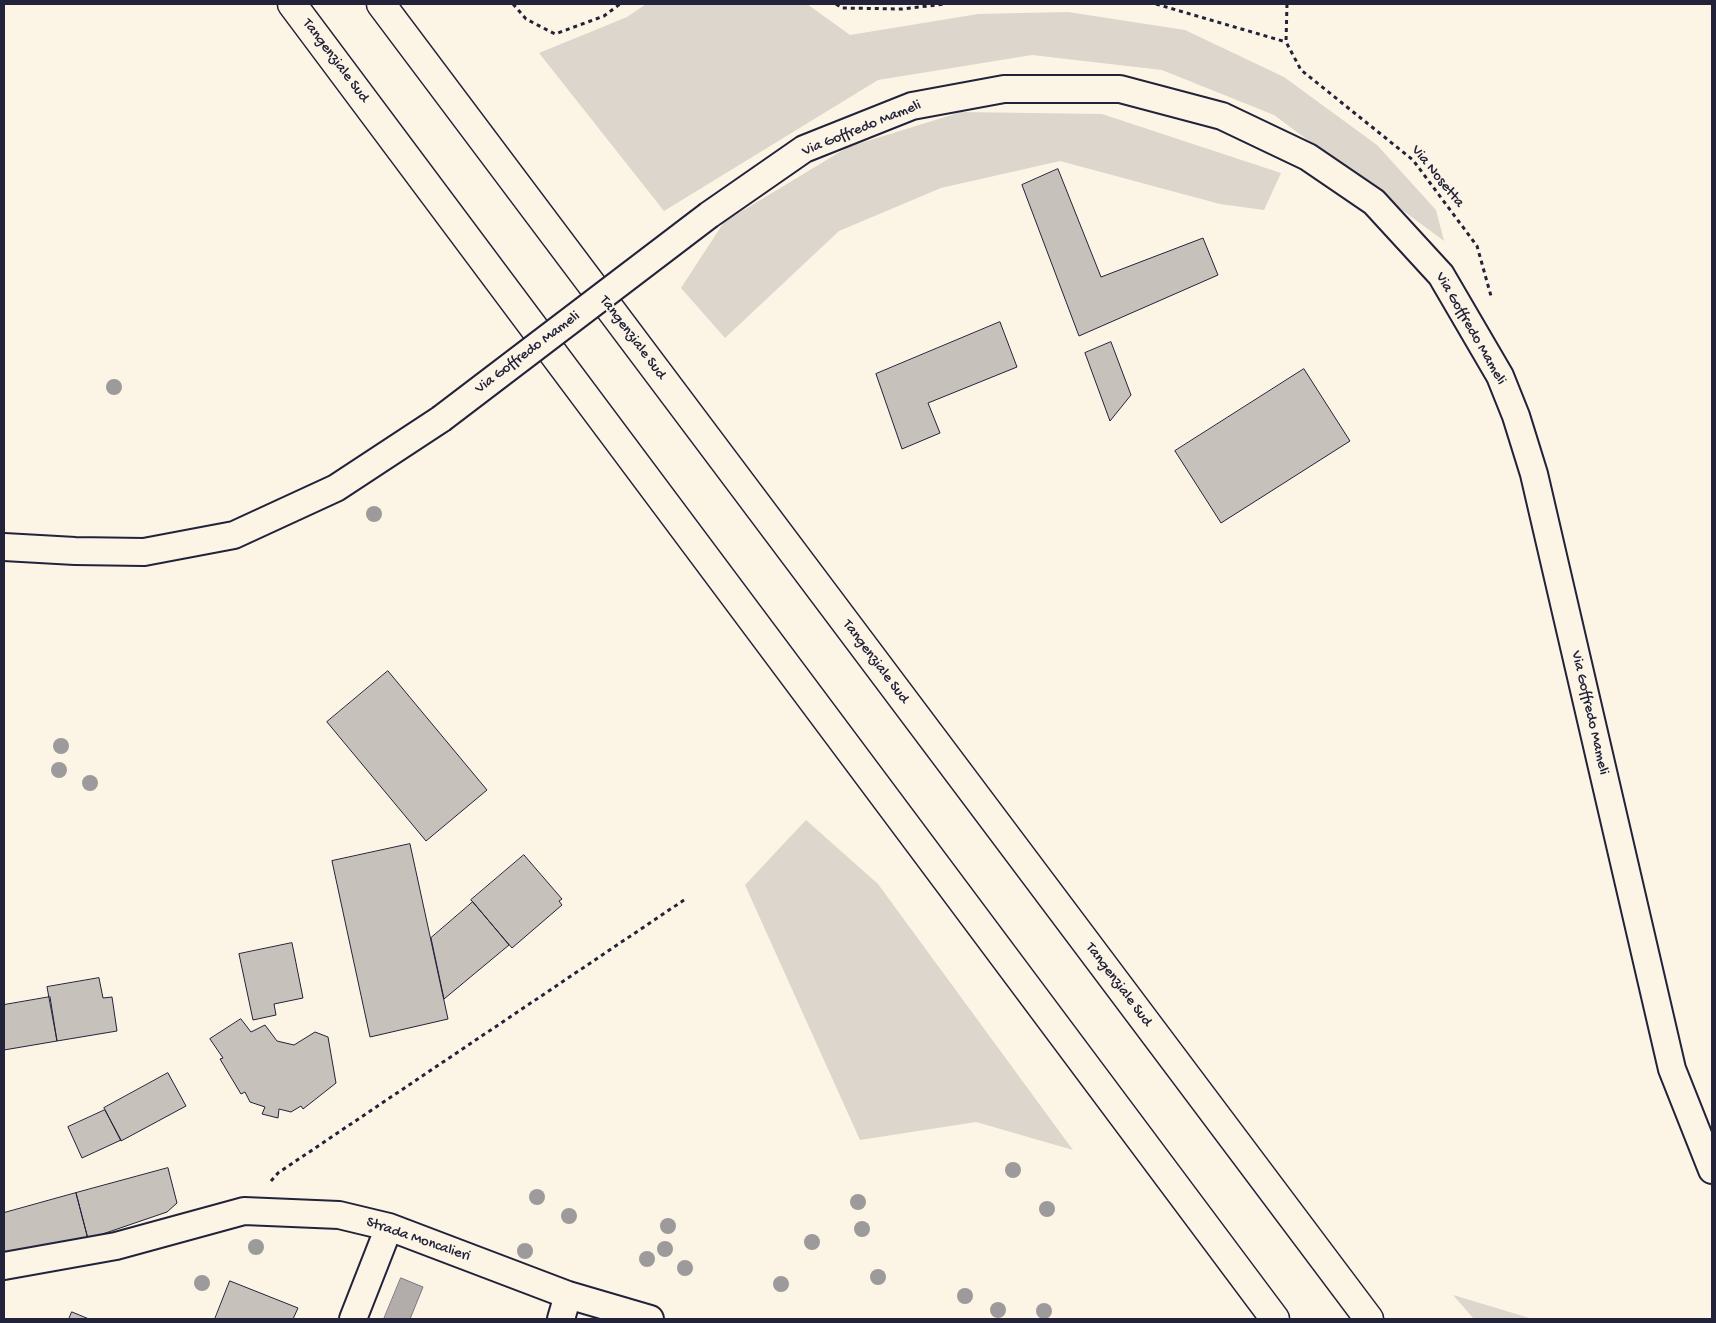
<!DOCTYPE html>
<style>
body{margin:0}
#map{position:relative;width:1716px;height:1323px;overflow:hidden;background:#fcf5e5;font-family:"Gochi Hand",sans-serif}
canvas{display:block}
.frame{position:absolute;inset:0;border:5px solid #22223b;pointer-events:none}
</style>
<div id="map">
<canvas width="1716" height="1323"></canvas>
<div class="frame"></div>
</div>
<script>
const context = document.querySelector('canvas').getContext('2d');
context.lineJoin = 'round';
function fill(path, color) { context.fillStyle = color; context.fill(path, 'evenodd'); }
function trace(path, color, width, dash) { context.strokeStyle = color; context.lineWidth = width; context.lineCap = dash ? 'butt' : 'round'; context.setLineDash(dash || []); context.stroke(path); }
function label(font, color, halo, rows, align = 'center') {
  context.font = font + ' "Gochi Hand",sans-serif'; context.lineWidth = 4; context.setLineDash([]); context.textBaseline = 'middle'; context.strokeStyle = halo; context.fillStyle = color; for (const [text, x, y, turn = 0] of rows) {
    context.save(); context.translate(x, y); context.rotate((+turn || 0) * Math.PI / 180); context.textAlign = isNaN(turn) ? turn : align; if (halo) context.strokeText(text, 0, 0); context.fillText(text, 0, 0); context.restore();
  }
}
fill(new Path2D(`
 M646,4h161l43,31 128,-21 90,-2 117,18 99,47 93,68 59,65 8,31 -170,-126 -112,-45 -130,-15 -154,25 -214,131 -125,-158 88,-36z
 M961,112l141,2 179,59 -17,37 -44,-6 -160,-43 -119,27 -102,43 -114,107 -44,-50 43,-66 124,-75z
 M806,820l72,64 195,266 -97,-28 -116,18 -115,-255z
 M1453,1295l80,24h-59z`), '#dcd6cc');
const water = new Path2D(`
 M401,1278l22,9 -13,32h-26z`);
fill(water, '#b2adab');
trace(water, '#78757e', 1);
const building = new Path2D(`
 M1058,169l43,108 102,-39 15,37 -139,61 -57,-151z
 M1000,322l17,45 -89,36 12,30 -38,16 -26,-75z
 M1111,342l20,53 -21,26 -25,-68z
 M1304,369l46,72 -129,82 -46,-72z
 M388,671l99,119 -61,51 -99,-119z
 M410,844l38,175 -78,18 -38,-176z
 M524,855l38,44 -3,2 3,4 -50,43 -41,-48z
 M473,902l36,43 -65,54 -13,-61z
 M292,943l11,55 -29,6 2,11 -23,5 -14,-66z
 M99,978l4,20 9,-1 5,34 -60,10 -10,-54z
 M50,997l7,44 -53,9v-45z
 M241,1019l10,13 14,-7 12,16 17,4 21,-13 13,5 8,46 -33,26 -2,-3 -10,6 -12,-3 -1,9 -16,-4 3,-7 -15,-5 -5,-10 -4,2 -21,-35 3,-1 -13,-19z
 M168,1073l18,33 -65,35 -17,-33z
 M105,1110l16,30 -39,18 -14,-31z
 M168,1168l9,35 -10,9 -79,27 -12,-46z
 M76,1193l12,46 -84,18v-44z
 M230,1281l68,27 -5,11h-78z
 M72,1312l17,7h-20z`);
fill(building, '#c6c1bb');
trace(building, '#22223b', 1);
const minor = new Path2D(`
 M709,215l95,-66 108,-43 92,-17h116l102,27 86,41 66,45 67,73 59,101 16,40 18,58 138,595 40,101
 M4,547l71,4 69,1 90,-17 102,-47 105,-69
 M4,1266l112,-20 128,-35 95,4 50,12 179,68 82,24
 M353,1319l36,-92
 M561,1319l7,-24`);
const motorway = new Path2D(`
 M292,4l983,1315
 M381,4l988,1315`);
trace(minor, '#22223b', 30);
trace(motorway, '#22223b', 31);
trace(new Path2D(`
 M513,4l13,15 29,15 49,-18 16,-12
 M836,4l6,4 60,1 43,-5
 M1156,4l130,38
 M1287,4l-1,38 15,28 112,90 64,86 14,50
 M271,1181l7,-8 406,-273`), '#22223b', 3, [4, 4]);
trace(minor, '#fcf5e5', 26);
trace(motorway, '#fcf5e5', 28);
const minorBridge = new Path2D(`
 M441,419l268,-204`);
trace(minorBridge, '#22223b', 30, []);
trace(minorBridge, '#fcf5e5', 26);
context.fillStyle = '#9d9a9b';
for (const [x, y] of [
 [114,387],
 [374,514],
 [61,746],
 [59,770],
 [90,783],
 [1013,1170],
 [537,1197],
 [858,1202],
 [1047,1209],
 [569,1216],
 [668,1226],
 [862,1229],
 [812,1242],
 [256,1247],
 [665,1249],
 [525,1251],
 [647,1259],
 [685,1268],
 [878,1277],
 [202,1283],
 [781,1284],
 [965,1296],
 [998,1310],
 [1044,1311]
]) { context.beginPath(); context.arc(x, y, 8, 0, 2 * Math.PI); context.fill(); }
label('15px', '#22223b', '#fcf5e5', [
 ["Tangenziale Sud",335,61,53],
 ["Via Goffredo Mameli",862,129,-22],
 ["Via Nosetta",1437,177,51],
 ["Via Goffredo Mameli",1470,329,60],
 ["Tangenziale Sud",632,338,53],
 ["Via Goffredo Mameli",528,353,-37],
 ["Tangenziale Sud",875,662,53],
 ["Via Goffredo Mameli",1589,713,77],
 ["Tangenziale Sud",1118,985,53],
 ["Strada Moncalieri",418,1240,19]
]);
</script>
